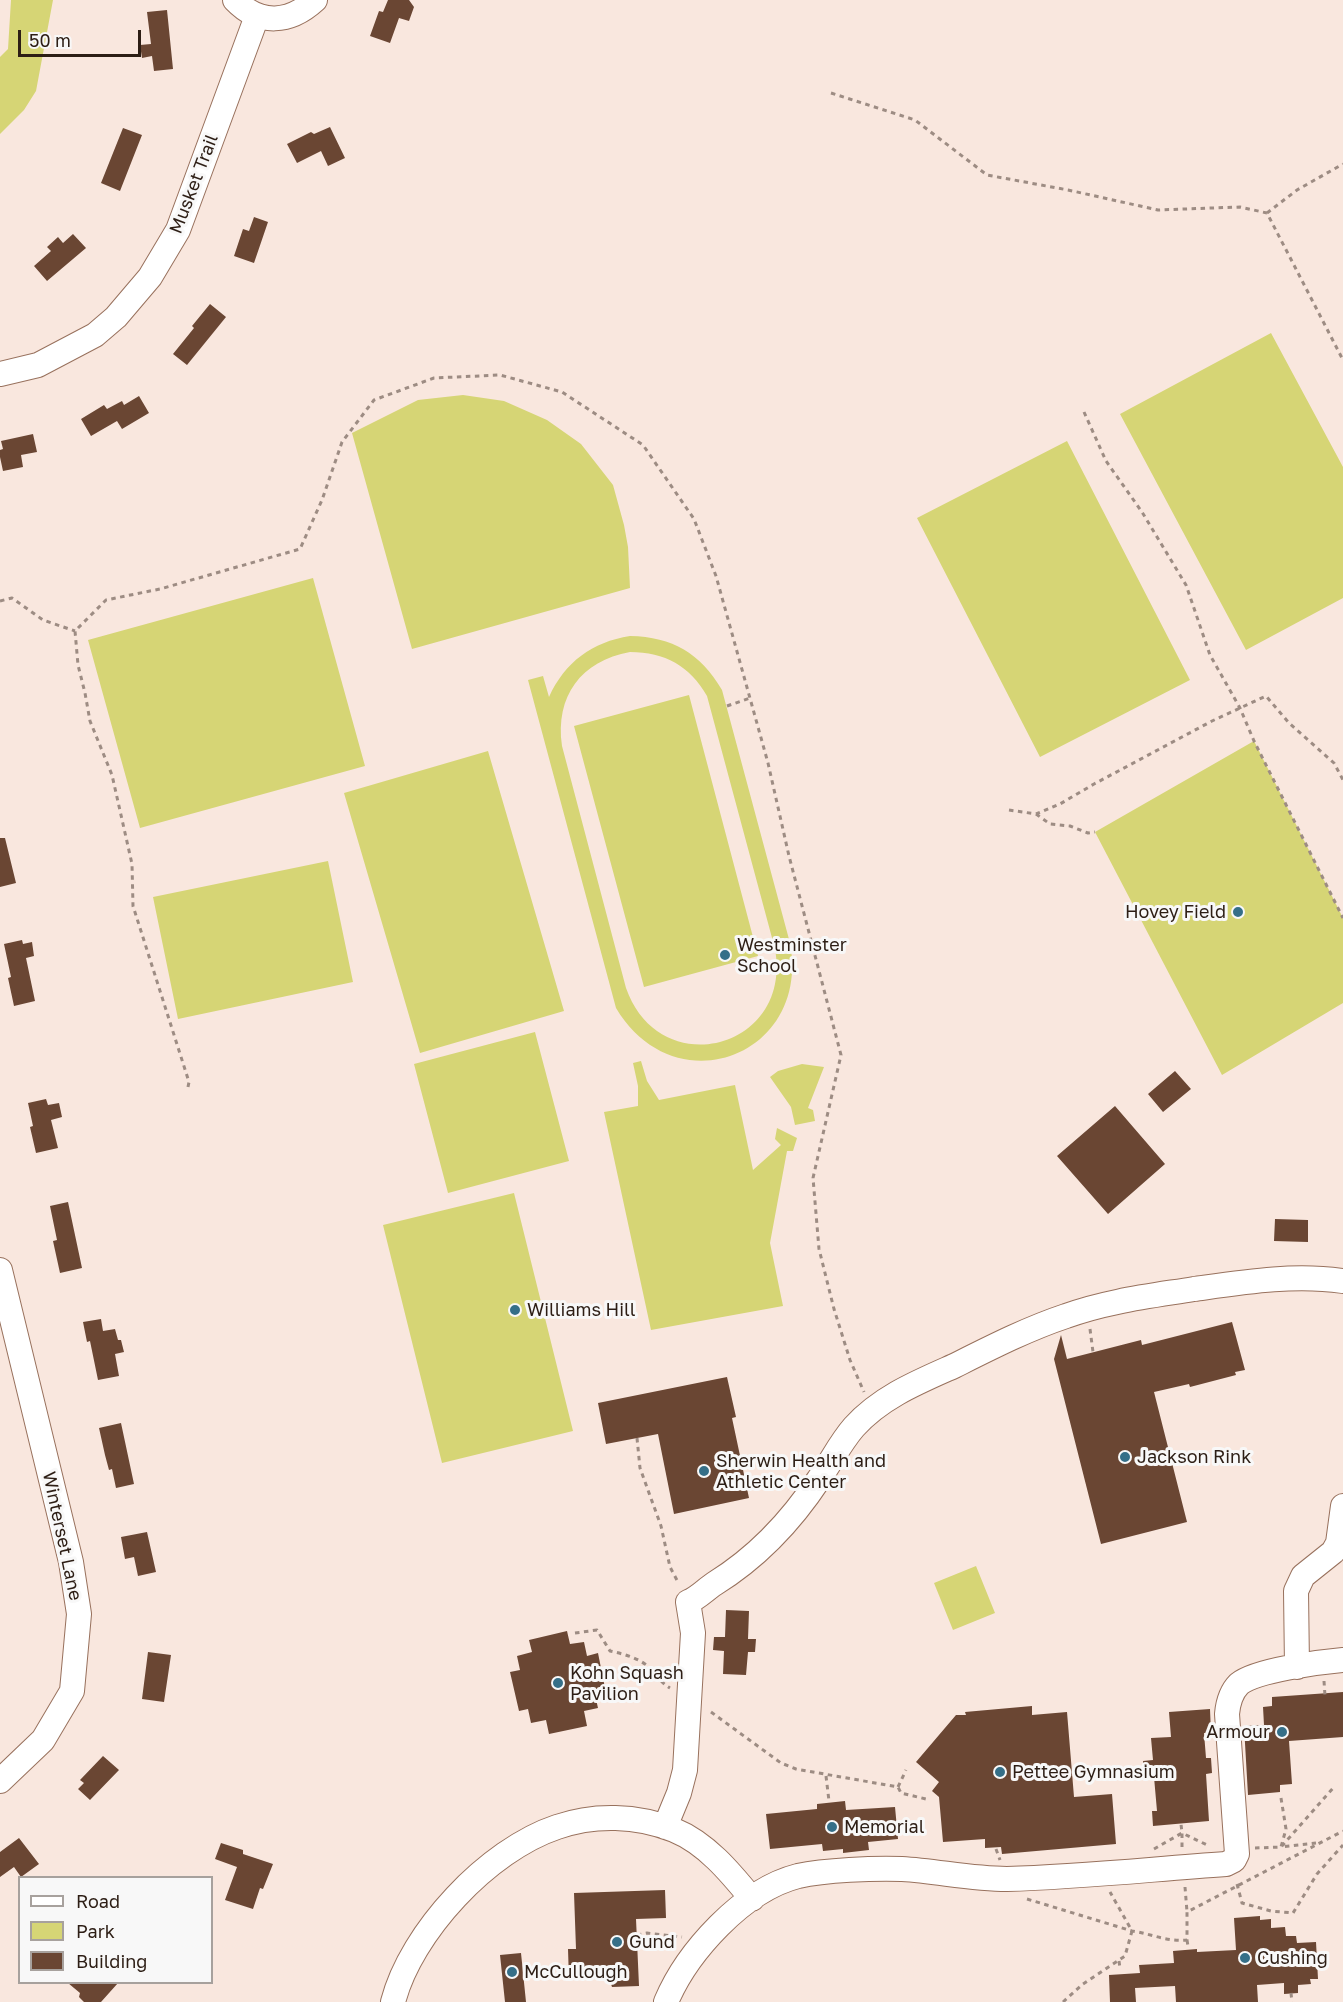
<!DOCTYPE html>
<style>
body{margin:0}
#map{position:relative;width:1343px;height:2002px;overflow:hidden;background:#f9e7de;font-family:"Golos Text",sans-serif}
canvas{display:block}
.legend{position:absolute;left:18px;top:1876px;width:195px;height:108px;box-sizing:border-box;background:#f8f8f8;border:2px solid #a7a19d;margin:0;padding:8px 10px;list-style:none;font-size:18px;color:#2d1e15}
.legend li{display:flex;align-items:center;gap:12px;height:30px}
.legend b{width:30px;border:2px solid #a7a19d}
.scale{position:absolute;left:18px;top:30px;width:123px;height:27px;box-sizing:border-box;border:3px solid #2d1e15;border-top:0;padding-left:8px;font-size:18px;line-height:21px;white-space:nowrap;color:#2d1e15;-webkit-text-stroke:4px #f8f8f8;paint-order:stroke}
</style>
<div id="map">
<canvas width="1343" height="2002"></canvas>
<ul class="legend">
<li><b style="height:8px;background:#fff"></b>Road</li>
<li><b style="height:16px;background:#d6d575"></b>Park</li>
<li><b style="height:16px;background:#6a4633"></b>Building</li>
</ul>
<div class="scale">50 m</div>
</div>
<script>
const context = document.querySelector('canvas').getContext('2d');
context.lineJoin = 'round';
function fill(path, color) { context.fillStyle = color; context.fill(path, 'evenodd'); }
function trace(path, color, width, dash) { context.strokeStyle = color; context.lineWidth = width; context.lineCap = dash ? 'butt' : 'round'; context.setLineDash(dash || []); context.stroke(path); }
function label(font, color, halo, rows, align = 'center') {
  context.font = font + ' "Golos Text",sans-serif'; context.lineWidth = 6; context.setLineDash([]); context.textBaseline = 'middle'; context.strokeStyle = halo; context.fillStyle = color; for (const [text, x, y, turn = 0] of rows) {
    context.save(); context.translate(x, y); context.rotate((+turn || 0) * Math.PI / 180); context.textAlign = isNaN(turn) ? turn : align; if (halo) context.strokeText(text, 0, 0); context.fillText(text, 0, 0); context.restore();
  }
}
fill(new Path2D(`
 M11,0h42l-17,91 -12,19 -24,24v-77l8,-8z
 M1271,333l72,134v131l-97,52 -126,-236z
 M463,395l41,6 43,19 34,24 32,41 11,40 4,22 2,41 -218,61 -60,-216 66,-33z
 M1067,441l123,239 -150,77 -123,-239z
 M313,578l52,188 -225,62 -52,-188z
 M630,636c43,1 70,17 92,54l68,253c21,113 -115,164 -174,65l-88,-328 15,-4 6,21c16,-35 43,-55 81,-61zM630,652c35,0 60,14 77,44l68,253c18,100 -115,135 -149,39l-64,-242c-7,-50 19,-85 68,-94z
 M689,695l69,261 -114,31 -70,-261z
 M1254,741l89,177v85l-121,72 -127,-243z
 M488,751l76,260 -144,42 -76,-260z
 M328,861l25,121 -175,37 -25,-122z
 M535,1032l34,129 -121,32 -34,-129z
 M641,1061l6,20 12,19 76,-15 18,85 28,-25 -6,-6 2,-11 20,10 -4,13h-6l-17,92 13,63 -132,24 -47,-218 34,-6v-20l-5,-23z
 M802,1064l22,3 -16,41 5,2 2,11 -20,4 -4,-18 -21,-30 8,-6z
 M514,1193l59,238 -131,32 -59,-238z
 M976,1566l19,47 -42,17 -19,-47z`), '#d6d575');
fill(new Path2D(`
 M388,0h21l5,7 -5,14 -10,-3 -9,25 -20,-7 9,-25 4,1z
 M167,10l6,59 -19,2 -2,-15 -10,2 -2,-13 11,-1 -4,-32z
 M330,127l15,31 -17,8 -7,-15 -24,12 -10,-19 24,-12 3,2z
 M123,128l19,7 -22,56 -19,-8z
 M254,217l14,5 -14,41 -20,-7 9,-27 6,2z
 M73,234l13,14 -39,33 -13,-15 17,-15 -4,-4 11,-10 5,6z
 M210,304l16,13 -39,48 -14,-11 21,-26 -2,-2z
 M139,396l10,17 -27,16 -5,-8 -26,15 -10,-17 23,-14 3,4 15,-8 2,4z
 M33,434l4,18 -16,3 2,12 -20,4 -3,-14v-7l3,-1 -2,-8z
 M0,838h5l11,45 -16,4z
 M22,940l1,4 9,-2 2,14 -8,2 9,43 -21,5 -6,-28 3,-1 -7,-33z
 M1175,1071l16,18 -28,23 -15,-18z
 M46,1099l2,6 11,-2 3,14 -11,3 7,28 -22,5 -6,-26 3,-1 -5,-23z
 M1115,1106l50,58 -57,50 -51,-58z
 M68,1202l14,66 -22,5 -7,-32 4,-1 -7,-34z
 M1275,1219l33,1v22l-34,-1z
 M101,1319l2,12 12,-2 3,11h3l3,12 -9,2 4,22 -21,4 -8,-39 -3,1 -4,-20z
 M1232,1322l13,48 -10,2 1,3 -46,12 -1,-3 -35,8 33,130 -86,22 -47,-185 7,-24 6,24 74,-19 1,5z
 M727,1377l9,40 -4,1 17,80 -75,16 -16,-80 -52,10 -8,-41z
 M121,1423l13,61 -18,4 -4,-19 -3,1 -4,-15 -6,-27z
 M147,1532l9,40 -18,4 -4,-19 -9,2 -4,-22z
 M726,1610l23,1 -1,28h8l-1,13h-7l-2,23 -23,-1 1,-23 -11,-1 1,-13h11z
 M567,1631l3,13 14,-2 3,14 11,-3 8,40 -11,2 3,13 -14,3 3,15 -38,8 -3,-14 -15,3 -3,-14 -9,2 -9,-39 10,-2 -3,-14 15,-4 -3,-12z
 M148,1652l23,3 -7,47 -22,-3z
 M1343,1692v45l-54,4 3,43 -12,1v7l-32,3 -4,-69 20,-1 -1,-18 9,-1v-9z
 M1032,1706v9l35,-3 7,85 38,-3 4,50 -114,10 -1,-7 -16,1v-9l-42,3 -4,-45 -7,-6 7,-9 -23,-20 40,-47h10l-1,-3z
 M1210,1709l1,24h-7l2,25h5l1,15 -6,1 3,47 -56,5 -1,-15h5l-3,-34 -9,1 -2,-17 10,-1 -2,-22 20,-1 -2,-25z
 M103,1756l16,14 -29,30 -12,-11 6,-6 -4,-3z
 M845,1801l1,9 49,-3 3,32 -30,3 1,8 -26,3v-4l-20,2 -1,-7 -52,5 -4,-35 51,-5v-5z
 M19,1838l20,26 -18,13 -7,-10 -14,10v-25z
 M221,1843l22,7v4l30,10 -10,25 -3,-1 -7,21 -28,-9 12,-33 -22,-8z
 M665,1890l1,28 -30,1 3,67 -27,1 -3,-9 -40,2 -1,-31h8l-2,-56z
 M1260,1916v4l11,-1v9l14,-1 1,9h10l1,7 19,-1 2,37h-8l1,5 -13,1v8l-14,1v-11l-27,2 1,17h-82l-1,-16 -40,2 1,14h-26l-1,-27 31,-2 -1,-8 35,-2 -1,-12 24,-2v3l39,-2 -2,-32z
 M521,1953l5,49h-21l-5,-47z
 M68,1983h50l-17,19h-17l-5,-5 1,-4z`), '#6a4633');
const minor = new Path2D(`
 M235,0c25,26 55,23 80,0
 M0,374l38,-9 57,-30 21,-18 34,-40 28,-47 79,-214
 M0,1270l71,292 8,52 -7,77 -29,49 -43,41
 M1297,1667l-1,-76 7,-15 30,-24 5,-9 5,-37
 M665,1827l14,-34 6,-23 8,-137 -5,-31c10,-4 17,-12 26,-18 42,-26 78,-64 105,-105 12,-17 21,-36 35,-52 27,-30 64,-45 100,-61 36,-18 73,-37 112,-50 41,-15 85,-20 128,-27 50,-7 99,-15 149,-8
 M393,2002c18,-70 95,-152 164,-175 37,-13 80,-12 117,3 32,13 56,42 78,69
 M666,2002c21,-50 77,-112 132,-126 27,-6 76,-8 104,-7 35,2 69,10 105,10 73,-2 146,-10 219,-15l8,-4 3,-6 -10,-140c1,-11 4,-22 12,-30 17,-14 81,-22 104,-24`);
trace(minor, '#98715d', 26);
trace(new Path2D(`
 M831,93l84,27 72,55 81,15 90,20 82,-3 27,6 76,147
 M1267,213l30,-23 46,-26
 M1084,412l22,49 36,51 44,73 24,70 30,53 14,33 89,177
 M0,601l12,-3 31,22 32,11
 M727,706l23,-8
 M1009,810l27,4 24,-10 34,-20 118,-63 54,-25 23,27 45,40 9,17
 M1036,814l14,10 20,2 18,7 7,-1
 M188,1087l1,-5 -56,-176 -1,-42 -20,-89 -22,-54 -5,-28 -7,-28 -3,-34 31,-31 54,-11 140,-40 22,-49 20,-58 32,-42 60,-22 66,-3 62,17 81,53 51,74 22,57 52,187 21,93 52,199 -28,123 6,71 15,60 16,51 14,32
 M1090,1329l3,23
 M637,1438l3,30 21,58 9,41 9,17
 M575,1633l22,-3 13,21c14,3 29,7 40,17 7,7 11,15 20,20
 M1324,1681l1,15
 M711,1712l70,51 15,6 102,18 3,6 25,6
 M826,1776l3,25
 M898,1787l8,-17
 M1281,1798l5,31 -5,18 35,-4
 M1182,1847v-14l25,12
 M1255,1848l26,-1 53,-60
 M996,1849l4,11
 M1154,1849l28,-16 -1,-9
 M1237,1884l5,19 29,8 22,2 24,-39 26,-29
 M1185,1887l2,25
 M1027,1899l105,32c20,3 35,11 55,9v-28l156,-81
 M637,1935l10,-2 35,4
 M1187,1940l1,6
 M1119,1961l1,7
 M1291,1993l1,9
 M1063,2002l20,-18 42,-28 7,-25 -22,-39`), '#9d8c83', 3, [4.5, 4.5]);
trace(minor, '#fff', 24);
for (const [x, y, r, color] of [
 [1238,912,6,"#356f88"],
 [725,955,6,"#356f88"],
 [515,1310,6,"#356f88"],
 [1125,1457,6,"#356f88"],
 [704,1471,6,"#356f88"],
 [558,1683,6,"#356f88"],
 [1282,1732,6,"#356f88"],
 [1000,1772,6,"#356f88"],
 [832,1827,6,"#356f88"],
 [617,1942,6,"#356f88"],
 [1245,1958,6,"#356f88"],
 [512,1972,6,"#356f88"]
]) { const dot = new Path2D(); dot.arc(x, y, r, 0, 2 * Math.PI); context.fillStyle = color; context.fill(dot); trace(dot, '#f8f8f8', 2); }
label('18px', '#2d1e15', '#f8f8f8', [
 ["Musket Trail",194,184,-69],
 ["Winterset Lane",62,1536,78]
]);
label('18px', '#2d1e15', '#f8f8f8', [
 ["Hovey Field",1226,912,"right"],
 ["Westminster",737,945],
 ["School",737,966],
 ["Williams Hill",527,1310],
 ["Jackson Rink",1137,1457],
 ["Sherwin Health and",716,1461],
 ["Athletic Center",716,1482],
 ["Kohn Squash",570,1673],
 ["Pavilion",570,1694],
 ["Armour",1270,1732,"right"],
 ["Pettee Gymnasium",1012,1772],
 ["Memorial",844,1827],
 ["Gund",629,1942],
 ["Cushing",1257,1958],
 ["McCullough",524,1972]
], 'left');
</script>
